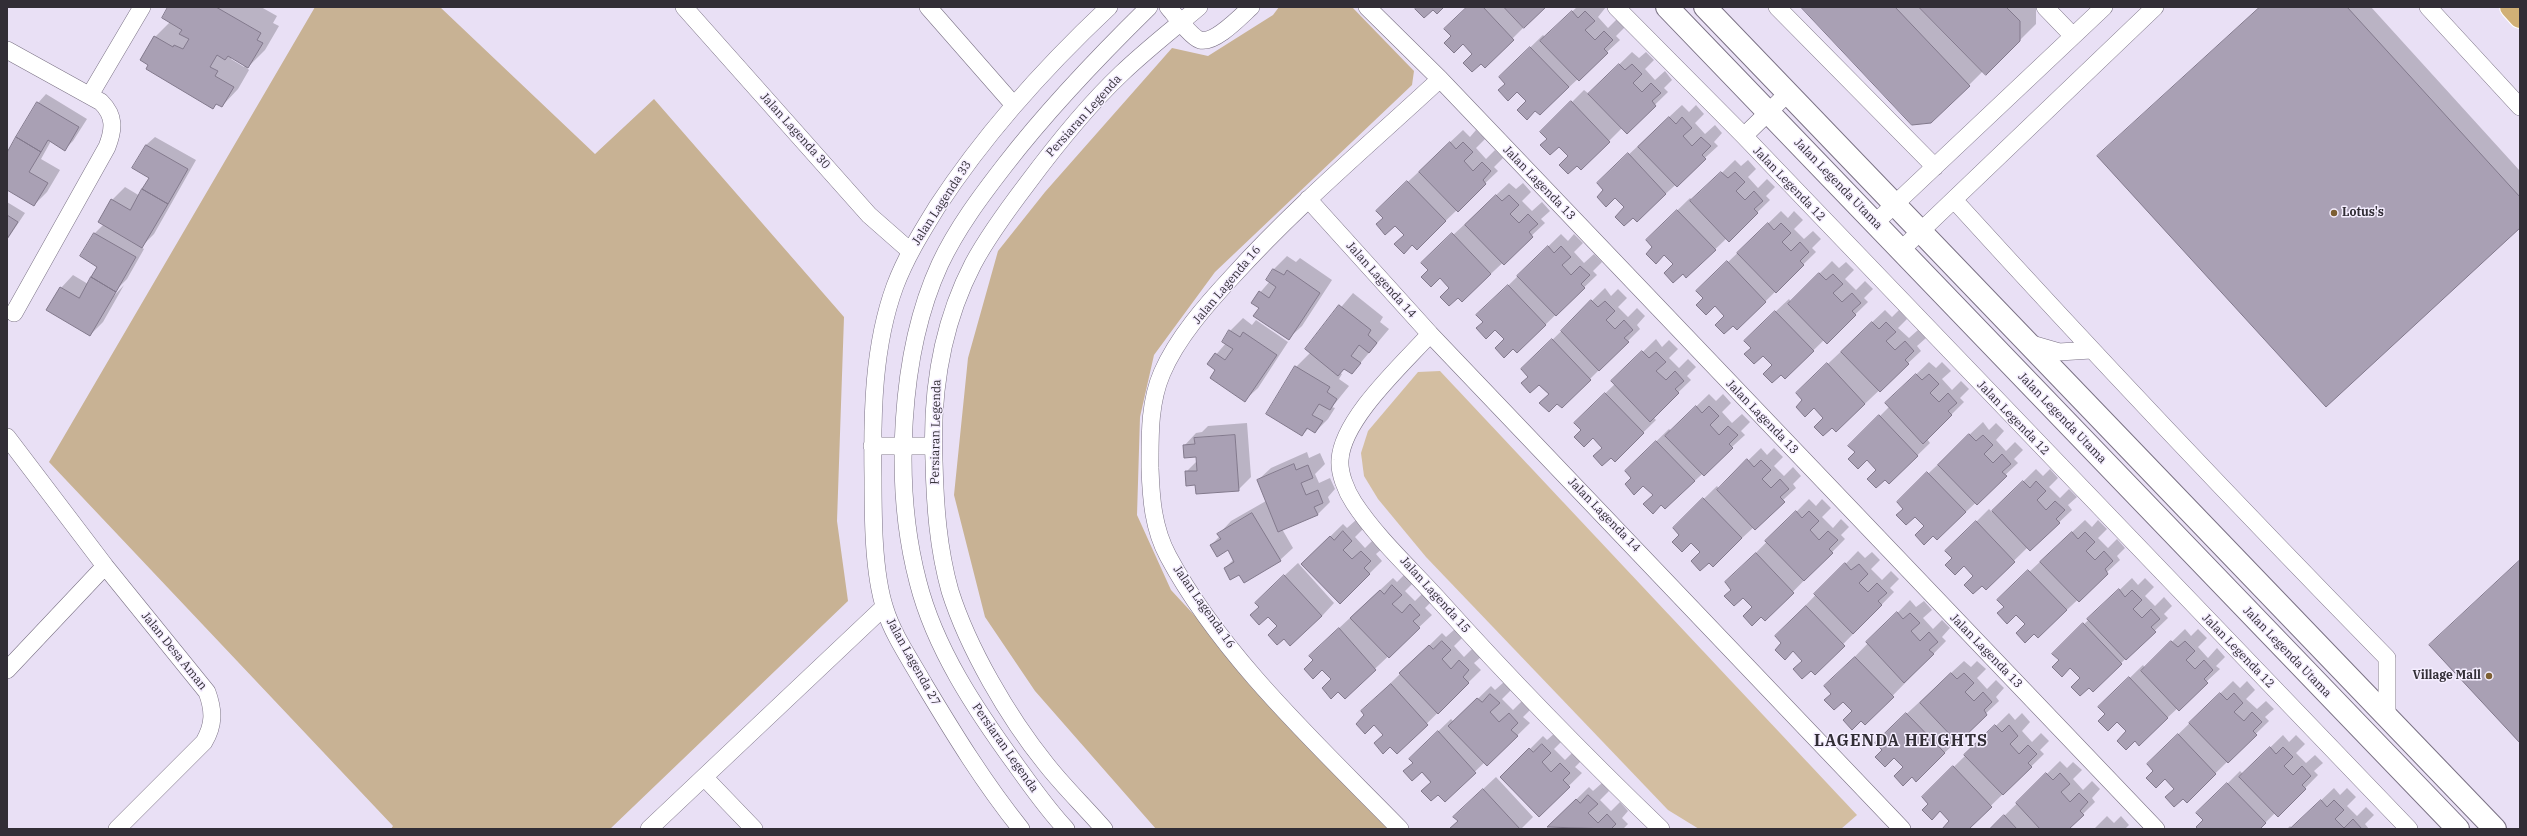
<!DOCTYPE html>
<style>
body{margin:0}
#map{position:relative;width:2527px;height:836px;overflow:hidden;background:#e9e0f5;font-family:"IBM Plex Serif",serif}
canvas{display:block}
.frame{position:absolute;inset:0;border:8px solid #322e36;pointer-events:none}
</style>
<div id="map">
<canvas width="2527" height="836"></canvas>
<div class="frame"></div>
</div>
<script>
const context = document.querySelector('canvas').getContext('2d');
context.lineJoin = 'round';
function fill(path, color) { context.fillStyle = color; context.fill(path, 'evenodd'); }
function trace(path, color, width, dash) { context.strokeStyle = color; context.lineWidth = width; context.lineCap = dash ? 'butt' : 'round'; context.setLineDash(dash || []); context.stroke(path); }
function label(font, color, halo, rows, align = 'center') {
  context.font = font + ' "IBM Plex Serif",serif'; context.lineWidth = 3; context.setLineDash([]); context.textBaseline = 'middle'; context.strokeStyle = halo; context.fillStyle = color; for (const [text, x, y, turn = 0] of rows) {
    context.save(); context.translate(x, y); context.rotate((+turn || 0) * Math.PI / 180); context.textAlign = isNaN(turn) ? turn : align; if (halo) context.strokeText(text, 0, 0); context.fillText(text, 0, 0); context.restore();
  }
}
fill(new Path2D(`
 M1440,371l417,444 -16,14h-142l-31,-19 -242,-253 -48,-58 -14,-23 -3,-23 7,-22 50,-59z`), '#d3bea1');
fill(new Path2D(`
 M315,7h125l155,147 59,-55 190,218 -7,204 11,80 -238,228h-219l2,-3 -344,-364z
 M1279,7h73l62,64 -2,14 -197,187 -61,83 -14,62 -3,98 34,75 221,239h-236l-121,-138 -50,-74 -31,-122 14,-137 30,-107 47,-59 127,-144 36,8 65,-41z`), '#c8b294');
fill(new Path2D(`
 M170,7h91l16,9 -4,7 6,3 -14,24 -18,18 2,2 -11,19 -16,17 -5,-3 -4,4 -64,-42 6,-28 15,-15zM232,57l13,8 -1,2 -13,-8z
 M1468,7h76l-59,59 -22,-23 -11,-7z
 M1577,7h29l-8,10 10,11 9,-9 8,8 -9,9 4,4 -80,74 -23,-23 -17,-14 43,-42 2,2z
 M1803,7h233v17l-50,50 -3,-3 -14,14z
 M2260,7h111l149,164v56l-409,-83z
 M1632,52l7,6 7,-6 8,8 -9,9 10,11 10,-9 7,9 -8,8 4,4 -41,40 -5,-4 -41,41 -22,-24 -17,-13 42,-42 5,4z
 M46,94l41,25 -14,22 -8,8 -14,-8 -10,18 19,11 -13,22 -13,13 -27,-16v-34l31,-52z
 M1682,105l7,7 7,-7 8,9 -9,9 10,11 10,-9 7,8 -8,9 4,4 -81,74 -22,-23 -10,-7 6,-19z
 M1463,130l7,7 6,-7 9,9 -9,9 10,11 9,-9 8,8 -9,9 4,4 -81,77 -22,-23 -18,-14z
 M155,137l41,23 -42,74 -13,13 3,2 -17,30 -16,16 2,2 11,-12 -21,37 -13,13 -29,-47 12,-13 15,9 10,-18 -17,-10 14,-23 9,-9 -5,-3 13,-21 13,-13 15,9 10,-18 -17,-10 13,-23z
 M1735,160l6,6 7,-6 8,9 -8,8 10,11 9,-9 8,8 -9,9 4,4 -41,40 -2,-2 -41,39 -22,-24 -17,-13 43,-42 3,3z
 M1509,183l7,6 7,-6 8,9 -9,9 10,10 10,-9 8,9 -9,8 4,4 -83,78 -22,-24 -17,-14z
 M7,202l18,11 -18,27z
 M1781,211l7,7 6,-7 9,9 -9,9 10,10 9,-8 8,8 -9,9 4,4 -79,77 -22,-24 -17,-14z
 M1561,234l7,7 6,-7 9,9 -9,9 10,11 10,-9 8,8 -9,9 4,4 -80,77 -22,-24 -17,-13z
 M1287,256l9,6 4,-4 32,22 -30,46 -13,12 -29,-31 -8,-5 18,-21 -3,-2 7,-10z
 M1832,261l7,7 7,-6 8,8 -9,9 11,11 9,-9 8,8 -9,9 4,4 -41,40 -3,-2 -39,38 -22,-24 -11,-6 6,-20 31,-29 2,3z
 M1605,288l6,8 7,-7 9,9 -9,9 10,10 9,-9 8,8 -8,9 3,4 -78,78 -33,-31 6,-19z
 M1353,293l30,24 -3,5 9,7 -37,44 -7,-5 -5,5 2,1 -3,5 10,7 -17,21 3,1 -7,11 -13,13 -6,-4 -7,7 -35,-22 29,-46 14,-14 -4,-4z
 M1885,310l7,7 7,-7 8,9 -9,9 11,10 9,-8 8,8 -9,8 4,5 -85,80 -22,-24 -17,-14z
 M1243,318l9,7 4,-5 32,22 -30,46 -13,12 -28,-31 -9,-5 18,-21 4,-12z
 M1656,339l6,8 7,-7 9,9 -9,9 10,10 9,-9 8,8 -9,9 4,4 -38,37 3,3 -41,40 -22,-23 -11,-7 6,-20 27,-26 -2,-3z
 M1929,362l7,6 6,-6 9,9 -9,8 10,11 9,-9 8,8 -9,9 4,4 -37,37 3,4 -41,40 -22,-24 -17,-13 39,-39 10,-16z
 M1709,394l7,7 7,-7 8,9 -9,9 10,11 10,-9 8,8 -9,9 4,4 -80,73 -21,-23 -11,-7 6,-20 30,-29 2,2z
 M1983,422l6,8 7,-7 8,8 -8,9 10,11 9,-9 8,8 -9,9 4,4 -81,76 -22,-24 -17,-13z
 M1247,423l4,54 -13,13 -42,-6 -10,-12 12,-12 -1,-4 -13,-10 12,-13 6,-1 6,-6z
 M1761,448l6,7 7,-7 9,9 -9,9 10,10 9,-9 8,9 -8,8 3,4 -83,77 -22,-24 -17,-13 43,-42 2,3z
 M1307,452l2,6 11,-5 5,11 -10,10 4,9 11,-5 5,11 -7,8 2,5 -13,13 -35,14 11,19 -13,12 -41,14 -14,-6 9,-9 -6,-10 -17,-4 9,-9 -1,-2 12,-13 35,-20 -8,-21 13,-12z
 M2036,469l7,7 7,-7 8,9 -9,9 11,11 9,-9 8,8 -9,8 4,5 -42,40 -2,-3 -42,41 -22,-23 -11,-7 6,-19 30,-30 3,3z
 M1809,499l7,7 6,-7 9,9 -9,9 11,11 8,-9 8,8 -8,8 4,4 -80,81 -22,-24 -10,-6 6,-20z
 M1356,520l8,8 -9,9 10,11 9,-9 9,9 -7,6 6,7 -42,42 -38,-39 41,-40 4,4z
 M2085,520l7,7 6,-7 9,9 -9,9 10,10 9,-9 8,9 -8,8 3,4 -82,77 -22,-24 -17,-13z
 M1858,551l7,7 7,-6 8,8 -9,9 11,11 9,-9 8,8 -9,9 4,4 -79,81 -22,-23 -17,-14z
 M1298,563l36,40 -12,13 -62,-9 9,-17z
 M1406,573l8,9 -9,9 10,10 9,-9 8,9 -7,7 7,7 -87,82 -13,-18 -18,-19 9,-17 70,-65 4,4z
 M2132,578l6,7 7,-7 9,9 -9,9 10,10 9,-9 8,9 -8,8 4,4 -75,72 -23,-23 -17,-13z
 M1910,600l6,7 8,-6 8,9 -9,8 10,11 9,-9 8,8 -8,9 4,4 -81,83 -22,-24 -11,-7 6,-19z
 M1455,629l8,8 -9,9 10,11 9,-9 8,9 -7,6 7,7 -84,83 -13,-19 -22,-23 80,-78 4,4z
 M2185,629l6,7 7,-7 9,9 -9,9 10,11 9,-10 8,9 -9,9 4,3 -81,75 -22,-23 -17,-14 43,-42 2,3z
 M1964,661l7,6 6,-6 9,8 -9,9 10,11 9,-9 8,8 -8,9 3,4 -83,79 -22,-23 -11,-7 6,-20z
 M2233,681l7,7 7,-7 8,9 -9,9 11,10 9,-8 8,8 -9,8 4,4 -82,80 -22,-23 -10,-7 6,-20z
 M1504,682l7,8 -9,9 11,11 9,-9 8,9 -7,7 7,6 -43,42 -2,-3 -40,38 -31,-37 9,-17 28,-27 3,3 37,-36 4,4z
 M2009,713l6,7 7,-7 8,9 -8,9 10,11 9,-9 8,8 -9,9 4,4 -77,75h-24l8,-8 -28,-24z
 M1556,732l7,8 -9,9 11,11 9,-9 8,9 -7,7 7,6 -43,42 -37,-38 41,-41 4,4z
 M2283,735l6,7 7,-7 9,9 -9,9 10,10 9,-8 8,8 -9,8 4,4 -40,41 -3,-3 -16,16h-59l4,-9 -6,-7 42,-42 3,3z
 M2060,761l7,7 6,-6 9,8 -9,9 10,11 9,-9 8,8 -8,9 3,4 -27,27h-77z
 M1496,777l37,40 -12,12h-71l9,-9 8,-16z
 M1602,783l7,8 -9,9 11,11 9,-9 8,9 -6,7 6,6 -5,5 -75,-2 41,-40 4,4z
 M2334,788l6,7 7,-7 9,9 -9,9 10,10 9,-9 8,8 -9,9 4,5h-82l3,-3 2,2z
 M2107,816l7,7 7,-7 8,9 -4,4h-31z`), '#0003');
const building = new Path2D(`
 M168,7h48l45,26 -4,7 6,3 -15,25 -20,-12 -3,4 -8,-5 -7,12 8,4 -3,5 19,11 -12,20 -6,-3 -3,5 -67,-40 2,-4 -8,-5 14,-24 19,11 1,-2 9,4 6,-10 -10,-5 3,-4 -20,-12z
 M1417,7h27l-7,7 -4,-4 -9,8 -9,-9z
 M1467,7h16l31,33 -29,28 -4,-4 -9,8 -9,-9 9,-9 -9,-10 -9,9 -10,-10 7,-7 -7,-7z
 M1504,7h42l-22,21z
 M1801,7h94l75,79 -39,37 -19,2z
 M1919,7h87l14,14v20l-34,34z
 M2260,7h87l173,190v31l-194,179 -229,-251z
 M1572,11l6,7 7,-7 10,10 -10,9 10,10 9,-9 9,9 -9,9 4,4 -29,28 -39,-40z
 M1530,47l39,40 -29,28 -5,-4 -8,9 -10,-10 9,-9 -9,-9 -9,9 -10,-11 7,-6 -6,-7z
 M1619,64l6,6 7,-6 10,10 -9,9 9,9 9,-9 10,10 -9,8 4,5 -29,28 -39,-40z
 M1571,101l39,41 -29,28 -4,-4 -9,8 -9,-9 9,-9 -9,-9 -9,8 -10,-10 7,-6 -7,-7z
 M37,102l42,25 -14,24 -17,-11 -7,12 -25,-15z
 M1669,117l7,7 6,-7 10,11 -9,8 9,10 9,-9 10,9 -9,9 4,4 -29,28 -39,-40z
 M16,137l25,15 -12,20 19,11 -14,23 -27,-16v-37z
 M1450,142l6,7 7,-7 10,10 -9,9 9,10 9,-9 9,9 -8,9 3,4 -28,28 -39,-40z
 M146,145l42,24 -20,35 -26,-15 7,-11 -17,-10z
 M1628,153l38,41 -29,28 -4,-4 -9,8 -9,-9 9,-10 -9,-9 -9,9 -9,-10 6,-7 -6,-7z
 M1721,172l7,6 7,-6 10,10 -9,9 9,9 9,-9 9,10 -9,8 4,4 -29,29 -39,-41z
 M1407,181l39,40 -29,29 -5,-5 -8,9 -10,-10 10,-9 -9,-9 -10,9 -9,-11 7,-6 -7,-7z
 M142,189l26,15 -26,44 -44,-26 13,-23 19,11z
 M1496,195l6,6 7,-6 10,10 -9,9 9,9 9,-9 10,10 -9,8 4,5 -29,28 -39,-40z
 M1677,210l39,40 -30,28 -3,-4 -10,9 -9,-10 9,-9 -9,-9 -8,9 -10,-10 6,-7 -6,-7z
 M7,215l11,7 -11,17z
 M1768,223l6,7 7,-7 10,10 -9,9 9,9 9,-9 9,10 -9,9 4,4 -28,28 -39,-40z
 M94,233l42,24 -20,35 -25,-15 6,-10 -17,-11z
 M1452,233l39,41 -29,28 -4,-4 -9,8 -9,-9 9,-9 -9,-10 -9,9 -10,-10 7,-7 -7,-7z
 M1548,246l6,7 7,-7 10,11 -9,8 9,10 9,-9 10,9 -9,9 4,4 -29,28 -39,-40z
 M1727,261l39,41 -29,28 -4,-4 -9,8 -9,-9 9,-9 -9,-10 -9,9 -10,-10 7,-7 -7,-7z
 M1273,269l11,6 3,-5 33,23 -31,47 -36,-24 6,-8 -8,-5 8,-12 10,7 7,-11 -10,-7z
 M1819,273l7,7 7,-6 10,10 -10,9 9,9 10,-9 9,10 -9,8 4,4 -29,29 -39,-40z
 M91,277l25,15 -26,44 -44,-26 14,-23 19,11z
 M1508,285l38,40 -29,28 -4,-4 -9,9 -9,-10 9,-9 -9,-9 -9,9 -10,-11 7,-6 -7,-7z
 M1591,300l7,7 7,-6 10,10 -9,9 9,9 9,-9 9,10 -9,8 5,4 -30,29 -38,-40z
 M1339,305l32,25 -3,5 9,8 -8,10 -10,-8 -8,11 10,7 -9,11 -8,-5 -6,7 -33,-27z
 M1775,311l39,40 -29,28 -4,-4 -9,8 -9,-9 9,-9 -9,-9 -9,8 -10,-10 7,-6 -7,-7z
 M1872,322l7,7 7,-7 10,10 -10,9 9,9 10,-9 9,10 -9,9 4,4 -29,28 -39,-40z
 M1229,330l11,7 3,-5 34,23 -32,47 -35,-24 5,-8 -8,-6 8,-11 10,7 8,-11 -11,-7z
 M1552,339l39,41 -29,28 -5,-4 -8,8 -10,-9 10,-9 -10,-9 -9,8 -9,-10 7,-6 -7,-8z
 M1642,351l7,7 7,-6 10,10 -10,9 10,9 9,-9 9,10 -9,8 4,4 -29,29 -39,-41z
 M1827,363l38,41 -29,28 -4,-4 -9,8 -9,-9 9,-9 -9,-10 -9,9 -9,-10 6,-7 -6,-7z
 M1295,366l35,21 -3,5 10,7 -7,11 -11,-6 -7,11 11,6 -8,12 -8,-5 -5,8 -36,-22z
 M1916,374l6,6 7,-6 10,10 -9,9 9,9 9,-9 9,10 -9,8 4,4 -29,29 -38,-41z
 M1605,393l39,40 -29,29 -4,-4 -9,8 -9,-10 9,-8 -9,-10 -9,9 -10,-10 7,-7 -7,-7z
 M1696,406l6,7 7,-7 10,10 -9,9 9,10 9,-9 10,9 -9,9 4,4 -29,28 -39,-40z
 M1879,415l39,41 -29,28 -4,-4 -9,8 -9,-9 9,-9 -9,-10 -9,9 -10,-10 7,-7 -7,-6z
 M1969,434l7,7 7,-6 10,10 -9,9 9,9 9,-9 9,10 -9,8 5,4 -30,29 -39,-40z
 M1235,435l4,56 -43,3 -1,-9 -9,1 -1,-15h12l-1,-14 -12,1 -1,-13 12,-1 -1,-6z
 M1656,441l39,40 -30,28 -4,-4 -8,9 -10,-10 10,-9 -10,-9 -9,9 -9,-11 6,-6 -6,-7z
 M1747,459l7,8 7,-7 10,10 -9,9 9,9 9,-9 9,10 -9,8 5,5 -30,28 -38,-40z
 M1294,464l2,6 12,-5 5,13 -12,5 5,12 12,-5 5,13 -9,4 4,8 -40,17 -21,-52z
 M1927,472l39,40 -29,28 -4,-4 -9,9 -9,-10 9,-9 -9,-9 -9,8 -10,-10 7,-6 -6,-7z
 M2023,481l7,7 6,-7 10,10 -9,9 9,10 9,-9 10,9 -9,9 4,4 -30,28 -38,-40z
 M1703,498l39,40 -29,29 -4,-4 -9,8 -9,-10 9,-9 -9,-9 -9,9 -10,-10 7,-7 -6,-7z
 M1796,511l6,7 7,-7 10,10 -9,9 9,10 9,-9 10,9 -9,9 4,4 -29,28 -39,-40z
 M1252,513l29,48 -37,22 -5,-8 -9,5 -6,-12 10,-6 -6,-12 -11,7 -7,-12 11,-6 -4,-5z
 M1976,521l39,41 -29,28 -4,-4 -9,8 -9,-9 9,-9 -9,-10 -9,9 -10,-10 7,-7 -7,-7z
 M1343,531l9,10 -9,9 9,9 9,-8 10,10 -7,7 6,6 -30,30 -39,-40 29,-28 4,4z
 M2072,532l6,7 7,-7 10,10 -9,9 9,9 9,-9 9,10 -8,8 3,5 -29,28 -39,-40z
 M1756,553l38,40 -29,28 -4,-4 -9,9 -9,-10 9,-9 -9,-9 -9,8 -10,-10 7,-6 -6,-8z
 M2520,560v183l-91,-98z
 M1845,563l6,7 8,-6 9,10 -9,9 9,9 9,-9 10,10 -9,8 4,4 -29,29 -39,-40z
 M2028,570l39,40 -29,28 -4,-4 -9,9 -9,-10 9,-9 -9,-9 -9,9 -10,-11 7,-6 -7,-7z
 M1284,575l38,41 -32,30 -6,-7 -7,6 -9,-10 9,-9 -9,-9 -9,8 -9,-10 9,-8 -4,-4z
 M1392,585l10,10 -10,9 10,9 8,-9 10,11 -7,6 7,7 -31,30 -39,-40 30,-28 4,4z
 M2119,589l6,8 7,-7 10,10 -9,9 9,9 9,-9 9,10 -9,8 5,5 -30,28 -39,-41z
 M1806,606l39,40 -30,29 -4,-4 -9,8 -9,-10 9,-8 -9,-10 -8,9 -10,-10 6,-7 -6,-7z
 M1897,612l6,7 7,-6 10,10 -9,8 9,10 9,-9 9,10 -9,8 5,4 -30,29 -38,-41z
 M2083,623l39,41 -29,28 -4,-4 -9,8 -9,-9 9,-9 -10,-10 -8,9 -10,-10 7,-7 -7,-6z
 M1339,628l37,42 -31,29 -7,-7 -7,7 -9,-11 9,-9 -9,-9 -9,9 -9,-10 9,-9 -4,-4z
 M1442,641l9,9 -9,9 9,10 8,-9 10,10 -6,7 6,6 -31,31 -39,-41 30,-28 4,4z
 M2171,641l7,6 7,-6 10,10 -9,9 9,9 9,-9 9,10 -9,9 4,4 -29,28 -38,-40z
 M1855,657l39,40 -29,28 -4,-4 -9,9 -9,-10 9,-9 -9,-9 -9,8 -10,-10 7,-6 -7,-8z
 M1951,673l6,6 7,-6 10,10 -9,9 9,9 9,-9 9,10 -8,8 3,5 -29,28 -38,-40z
 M2129,677l39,41 -29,28 -4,-5 -9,9 -9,-9 9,-10 -9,-9 -9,9 -10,-10 7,-7 -7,-7z
 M1391,684l37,41 -31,29 -7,-7 -7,7 -9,-11 9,-8 -9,-10 -9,9 -9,-10 8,-9 -3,-4z
 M2220,693l7,7 7,-7 9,10 -9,9 10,9 8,-9 10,10 -9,9 4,4 -29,28 -39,-40z
 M1490,694l10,9 -10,9 9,10 10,-9 9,10 -7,7 7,6 -31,30 -39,-40 29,-28 5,4z
 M1906,713l39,40 -29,29 -4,-5 -9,9 -9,-10 9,-9 -9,-9 -9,9 -10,-10 7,-7 -7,-7z
 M1995,725l7,7 7,-7 9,11 -8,8 9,10 9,-9 9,9 -9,9 4,4 -29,28 -39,-40z
 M1438,731l38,42 -31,29 -7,-7 -7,6 -10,-10 10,-9 -9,-10 -10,9 -9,-10 10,-8 -4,-4z
 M2178,734l38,40 -29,29 -4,-4 -9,8 -9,-10 9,-8 -9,-10 -9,9 -10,-10 7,-7 -6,-7z
 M1542,744l9,9 -9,9 9,10 9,-9 10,10 -7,7 7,7 -31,30 -39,-40 29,-29 4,4z
 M2270,747l6,7 7,-7 10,10 -9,9 9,9 9,-9 9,10 -9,9 4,4 -28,28 -39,-40z
 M1953,766l39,41 -23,22h-27l7,-8 -9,-10 -8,9 -10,-10 6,-6 -6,-7z
 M2046,773l7,7 7,-7 10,11 -9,8 9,10 9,-9 9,9 -8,9 4,4 -15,14h-29l-24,-26z
 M2227,783l39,40 -6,6h-62l-2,-2 7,-7 -7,-7z
 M1483,789l37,40h-71l9,-8 -5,-4z
 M1588,795l10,9 -10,9 10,10 9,-9 9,10 -5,5 -64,-2 29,-28 4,4z
 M2321,800l6,7 7,-7 10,10 -9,9 9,9 9,-9 9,10h-72z
 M2004,815l13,14h-27z`);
fill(building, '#a9a0b4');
trace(building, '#82798c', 1);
const street = new Path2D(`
 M684,7l185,208 41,36
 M928,7l85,97
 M1168,7c7,8 23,30 32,33 15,4 41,-24 51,-33
 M1367,7l73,72 716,750
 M1616,7l128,129 665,693
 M1777,7l158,160
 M2045,7l28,29
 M2428,7l92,100
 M7,50l94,52c14,14 13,27 6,45l-93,166
 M90,95l52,-88
 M1744,136l44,-43
 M1308,199l122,135 472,495
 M1955,201c141,155 285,307 432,457v56
 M1875,223l229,-216
 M1901,250l254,-243
 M1430,334c-27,30 -88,85 -90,126 -1,13 6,31 14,43 23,35 56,65 84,96 71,79 146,156 223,230
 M2028,343l31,9 32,-2
 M7,437l98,129 102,126c7,19 7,33 -3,50l-87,87
 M872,446h61
 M7,670l98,-104
 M704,777l50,52
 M649,829l235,-222
 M1021,829c-37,-46 -67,-95 -97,-145 -14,-25 -31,-49 -39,-75 -12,-37 -12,-93 -12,-132 -1,-63 0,-131 22,-191 11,-29 26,-53 42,-79 49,-75 107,-139 172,-200
 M1066,829c-19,-20 -34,-42 -50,-64 -40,-55 -81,-116 -98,-183 -25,-95 -19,-229 22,-318 17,-36 41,-68 65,-99 44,-57 93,-108 144,-158
 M1104,829c-19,-22 -40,-42 -58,-65 -38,-47 -78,-116 -96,-173 -12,-43 -15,-86 -16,-130 -3,-68 7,-135 39,-197 15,-28 35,-55 54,-80 29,-39 59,-77 95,-111 24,-23 51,-44 77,-66
 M1400,829c-80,-82 -178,-172 -232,-273 -15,-28 -17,-58 -18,-88 0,-31 -1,-65 12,-95 15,-35 44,-68 70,-96 64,-71 138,-133 208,-198`);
const secondary = new Path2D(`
 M1667,7l791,822
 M1705,7l790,822`);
const primary = new Path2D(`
 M2511,7l9,10`);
trace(street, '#7a7184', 18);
trace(secondary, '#7a7184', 24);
trace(primary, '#fff', 24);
trace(street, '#fff', 17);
trace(secondary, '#fff', 22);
trace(primary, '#d1b076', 22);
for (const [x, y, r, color] of [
 [2334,213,4,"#7d5f33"],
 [2489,676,4,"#7d5f33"]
]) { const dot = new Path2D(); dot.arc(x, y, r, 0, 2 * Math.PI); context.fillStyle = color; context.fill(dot); trace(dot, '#f5eeff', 1.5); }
label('12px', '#322e36', '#f5eeff', [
 ["Persiaran Legenda",1084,116,-48],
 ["Jalan Lagenda 30",795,131,48],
 ["Jalan Lagenda 13",1539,183,46],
 ["Jalan Legenda 12",1789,184,46],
 ["Jalan Legenda Utama",1838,184,46],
 ["Jalan Lagenda 33",942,203,-57],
 ["Jalan Lagenda 14",1381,280,48],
 ["Jalan Lagenda 16",1227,285,-50],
 ["Jalan Lagenda 13",1762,417,46],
 ["Jalan Legenda 12",2013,418,46],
 ["Jalan Legenda Utama",2062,418,46],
 ["Persiaran Legenda",936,432,-89],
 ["Jalan Lagenda 14",1604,515,46],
 ["Jalan Lagenda 15",1435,595,48],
 ["Jalan Lagenda 16",1204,607,55],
 ["Jalan Desa Aman",174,651,51],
 ["Jalan Lagenda 13",1986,651,46],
 ["Jalan Legenda 12",2238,651,46],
 ["Jalan Legenda Utama",2287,652,46],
 ["Jalan Lagenda 27",913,662,61],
 ["Persiaran Legenda",1005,748,55]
]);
label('bold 12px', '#322e36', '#f5eeff', [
 ["Lotus's",2342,213],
 ["Village Mall",2481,676,"right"]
], 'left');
context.letterSpacing = '1px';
label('bold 16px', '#322e36', '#f5eeff', [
 ["LAGENDA HEIGHTS",1901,741]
]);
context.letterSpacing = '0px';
</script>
